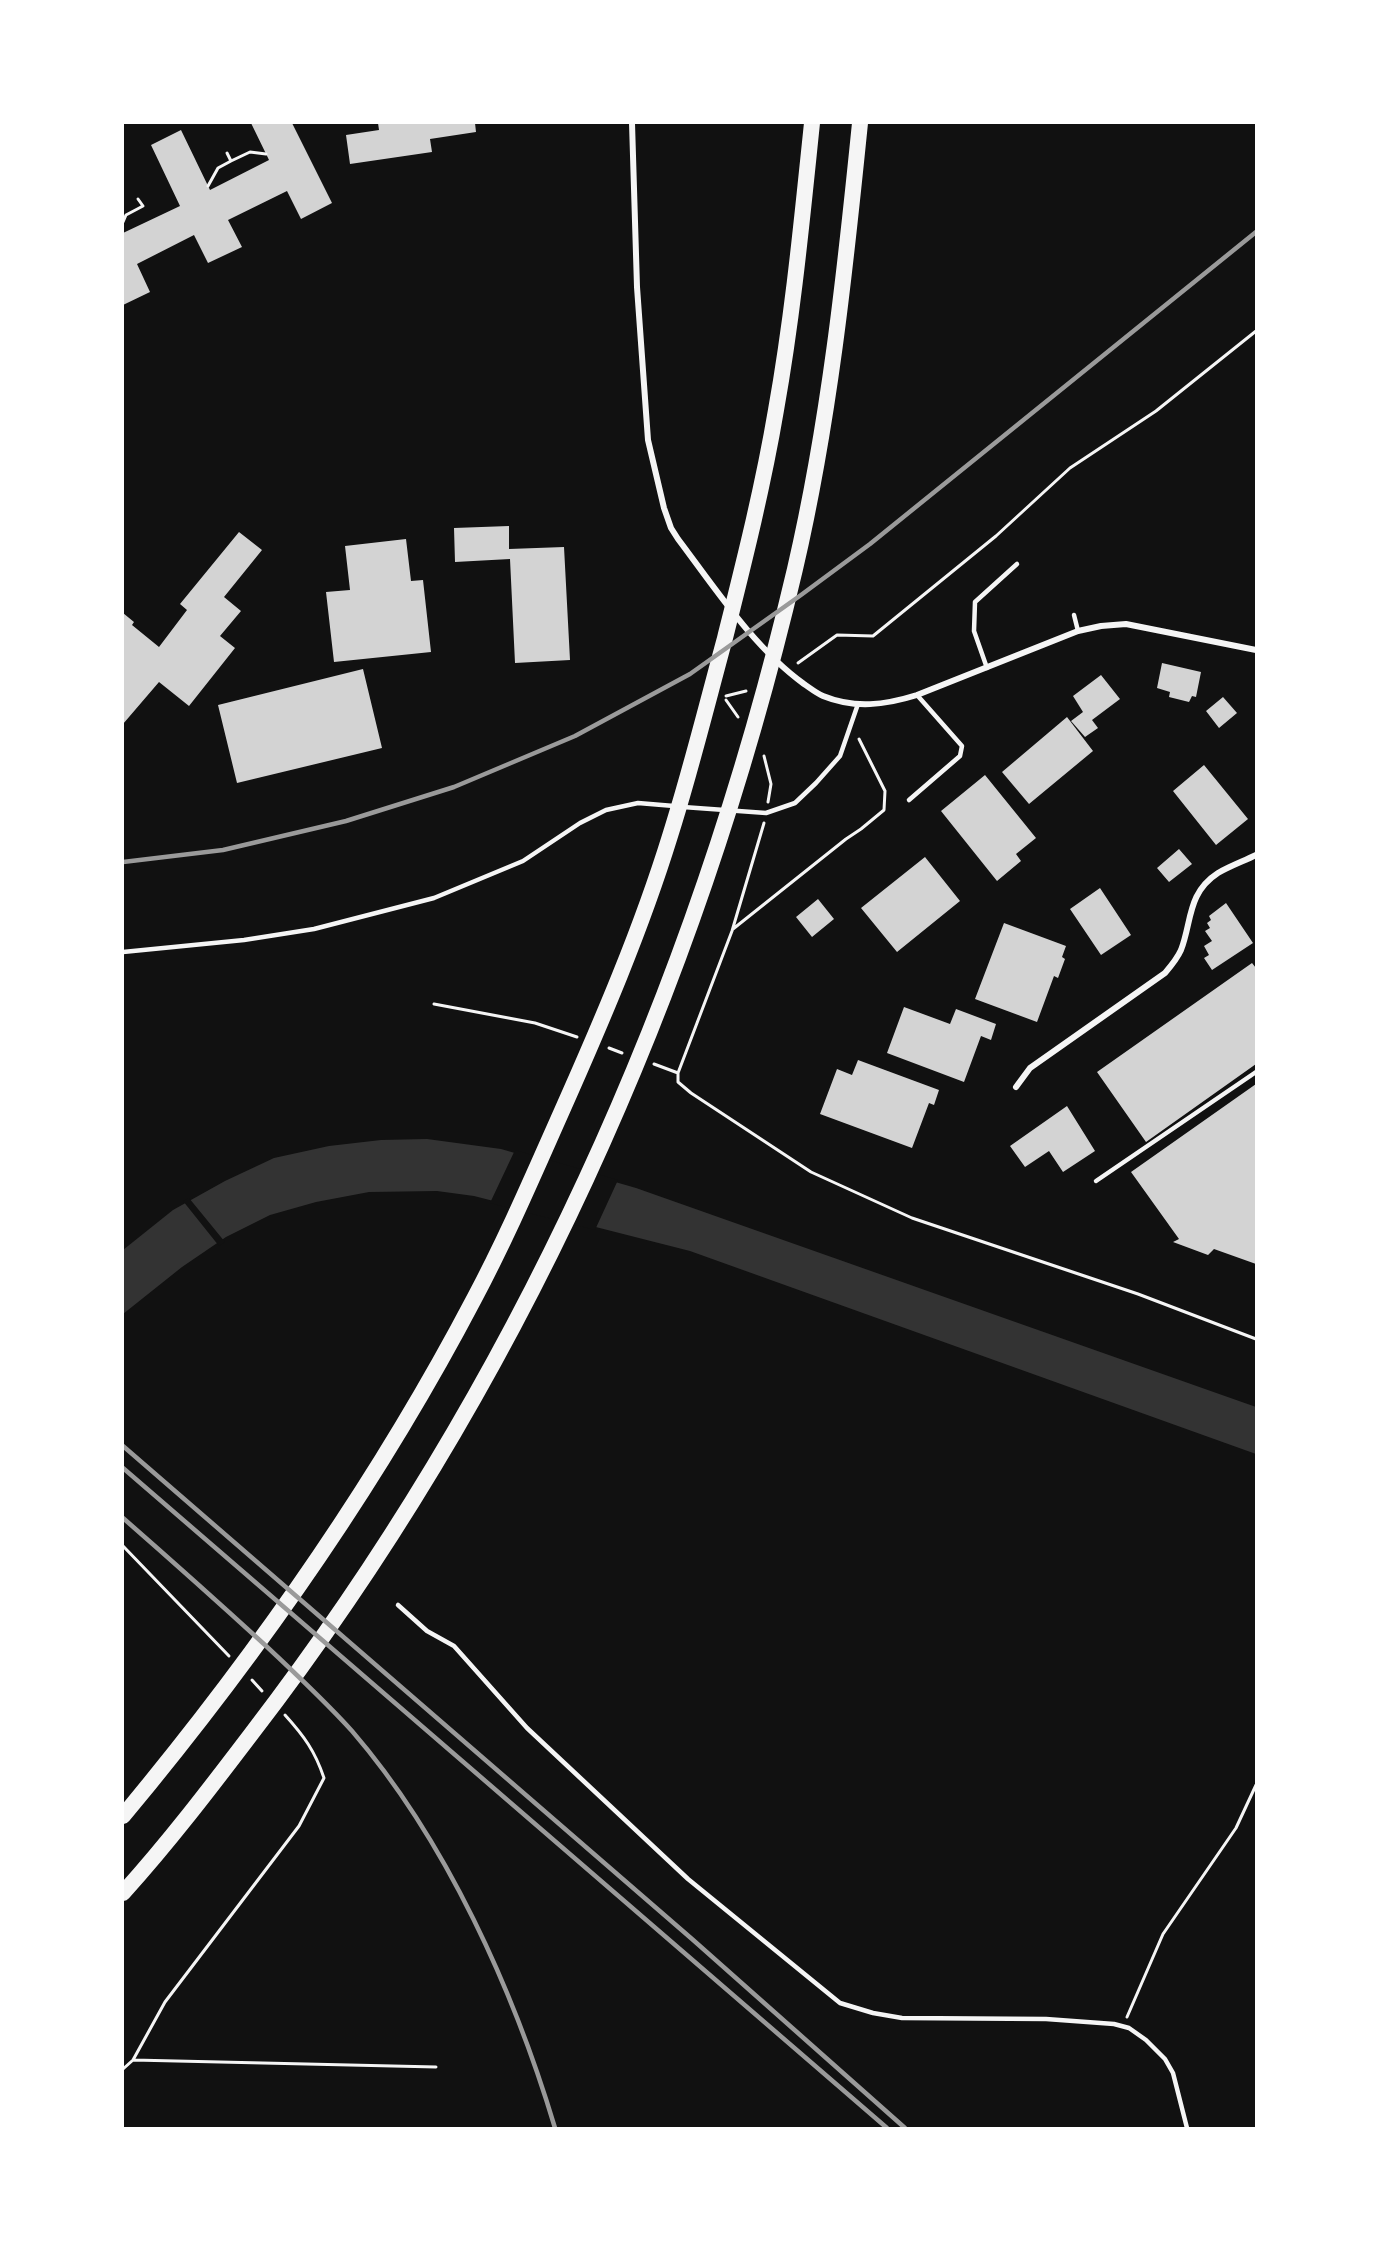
<!DOCTYPE html>
<style>
body{margin:0}
#map{position:relative;width:1379px;height:2251px;overflow:hidden;background:#111;font-family:"Titillium Web",sans-serif}
canvas{display:block}
.frame{position:absolute;inset:0;border:124px solid #fff;pointer-events:none}
</style>
<div id="map">
<canvas width="1379" height="2251"></canvas>
<div class="frame"></div>
</div>
<script>
const context = document.querySelector('canvas').getContext('2d');
context.lineJoin = 'round';
function fill(path, color) { context.fillStyle = color; context.fill(path, 'evenodd'); }
function trace(path, color, width, dash) { context.strokeStyle = color; context.lineWidth = width; context.lineCap = dash ? 'butt' : 'round'; context.setLineDash(dash || []); context.stroke(path); }
fill(new Path2D(`
 M427,1139l74,10 135,39 620,219v47l-566,-203 -216,-55 -37,-5 -68,1 -53,10 -46,13 -44,22 -44,30 -59,47v-64l50,-40 52,-29 49,-23 55,-12 52,-6z`), '#333');
fill(new Path2D(`
 M515,1150l103,30 -23,50 -105,-27z
 M189,1198l36,44 -6,4 -36,-45z`), '#111');
fill(new Path2D(`
 M251,123h41l40,80 -31,16 -14,-28 -59,29 14,27 -34,16 -14,-28 -57,29 13,28 -27,13v-72l57,-27 -29,-61 30,-15 29,60 59,-30z
 M378,123h97l1,9 -46,7 2,13 -82,12 -4,-29 33,-5z
 M509,526v23l55,-2 6,113 -55,3 -5,-104 -55,3 -1,-34z
 M239,532l23,18 -38,47 17,14 -21,25 15,12 -46,58 -30,-24 -36,42v-111l11,9 -2,3 27,22 28,-37 -7,-6z
 M406,539l5,42 12,-1 8,72 -97,10 -8,-70 24,-2 -5,-44z
 M1162,663l39,9 -5,25 -4,-1 -3,6 -20,-5 1,-5 -13,-4z
 M363,669l19,79 -145,35 -19,-78z
 M1101,675l19,24 -28,21 6,8 -13,9 -14,-16 12,-9 -10,-16z
 M1223,697l14,16 -18,15 -13,-17z
 M1067,717l26,34 -64,53 -27,-32z
 M1204,765l44,54 -32,26 -43,-54z
 M985,775l51,63 -20,16 5,7 -24,20 -56,-70z
 M1179,849l13,15 -23,18 -12,-14z
 M925,857l35,44 -63,51 -36,-44z
 M1100,888l31,47 -30,20 -31,-46z
 M818,899l16,20 -22,18 -16,-20z
 M1226,903l27,40 -41,27 -8,-12 5,-3 -5,-9 8,-5 -7,-10 5,-3 -3,-5 4,-3 -2,-4z
 M1004,923l62,23 -4,11 3,2 -7,19 -4,-2 -17,46 -62,-23z
 M1252,963l4,5v96l-110,78 -49,-70z
 M904,1007l46,17 6,-15 40,15 -5,16 -10,-4 -17,46 -77,-29z
 M858,1060l81,30 -5,15 -5,-2 -17,45 -92,-34 17,-45 15,6z
 M1256,1084v180l-42,-15 -6,6 -35,-13 6,-3 -48,-67z
 M1067,1106l28,45 -32,21 -14,-21 -24,16 -15,-21z`), '#d3d3d3');
trace(new Path2D(`
 M227,153l4,8 19,-9 16,2
 M208,186l10,-18 13,-7
 M123,222l3,-7 17,-9 -5,-7
 M798,663l39,-28 36,1 123,-100 74,-68 86,-57 100,-80
 M726,696l20,-5
 M726,700l12,17
 M764,756l7,28 -3,18
 M764,823l-32,108 -54,142v9l13,11 120,79 101,46 226,76 118,45
 M733,929l113,-90 15,-10 23,-19 1,-19 -26,-52
 M434,1004l101,19 42,14
 M609,1048l13,5
 M654,1064l24,9
 M123,1546l106,110
 M252,1680l10,11
 M1127,2017l36,-83 73,-106 20,-43
 M133,2060l303,7
 M123,2069l10,-9 32,-58 134,-176 25,-48c-9,-27 -20,-42 -39,-63`), '#f5f5f5', 3);
trace(new Path2D(`
 M1074,615l4,16
 M987,668l-13,-37 1,-29 42,-38
 M909,800l51,-44 2,-10 -45,-51
 M683,807l83,6 29,-10 21,-20 24,-27 18,-52
 M123,952l121,-12 70,-11 120,-31 89,-37 57,-38 26,-13 32,-7 36,3
 M1096,1181l160,-109
 M398,1605l29,26 27,15 73,82 161,151 152,124 33,10 29,5 144,1 68,5 15,4 17,12 19,19 8,14 14,55`), '#f5f5f5', 4.5);
trace(new Path2D(`
 M632,123l5,164 11,153 16,68 7,20 7,11c37,49 76,109 126,145 6,4 12,9 19,12 32,13 62,9 94,-1l161,-64 23,-5 25,-2 130,26
 M1016,1087l14,-19 135,-95c6,-7 12,-14 16,-23 11,-28 6,-57 37,-77 12,-7 26,-12 38,-18`), '#f5f5f5', 6);
trace(new Path2D(`
 M123,1816c133,-160 254,-332 351,-517 32,-60 59,-123 87,-186 40,-90 80,-183 109,-277 21,-66 37,-132 55,-198 19,-76 38,-151 51,-228 17,-95 26,-191 36,-287
 M123,1893c46,-51 88,-106 129,-160 265,-345 444,-742 543,-1164 34,-146 50,-297 65,-446`), '#f5f5f5', 16);
trace(new Path2D(`
 M123,862l100,-12 123,-29 108,-34 121,-51 115,-62 111,-79 69,-51 386,-312
 M123,1446l569,493 213,189
 M123,1468l764,660
 M123,1518c48,42 95,84 142,127 30,28 60,56 87,86 94,109 162,260 203,397`), '#9a9a9a', 4.5);
</script>
